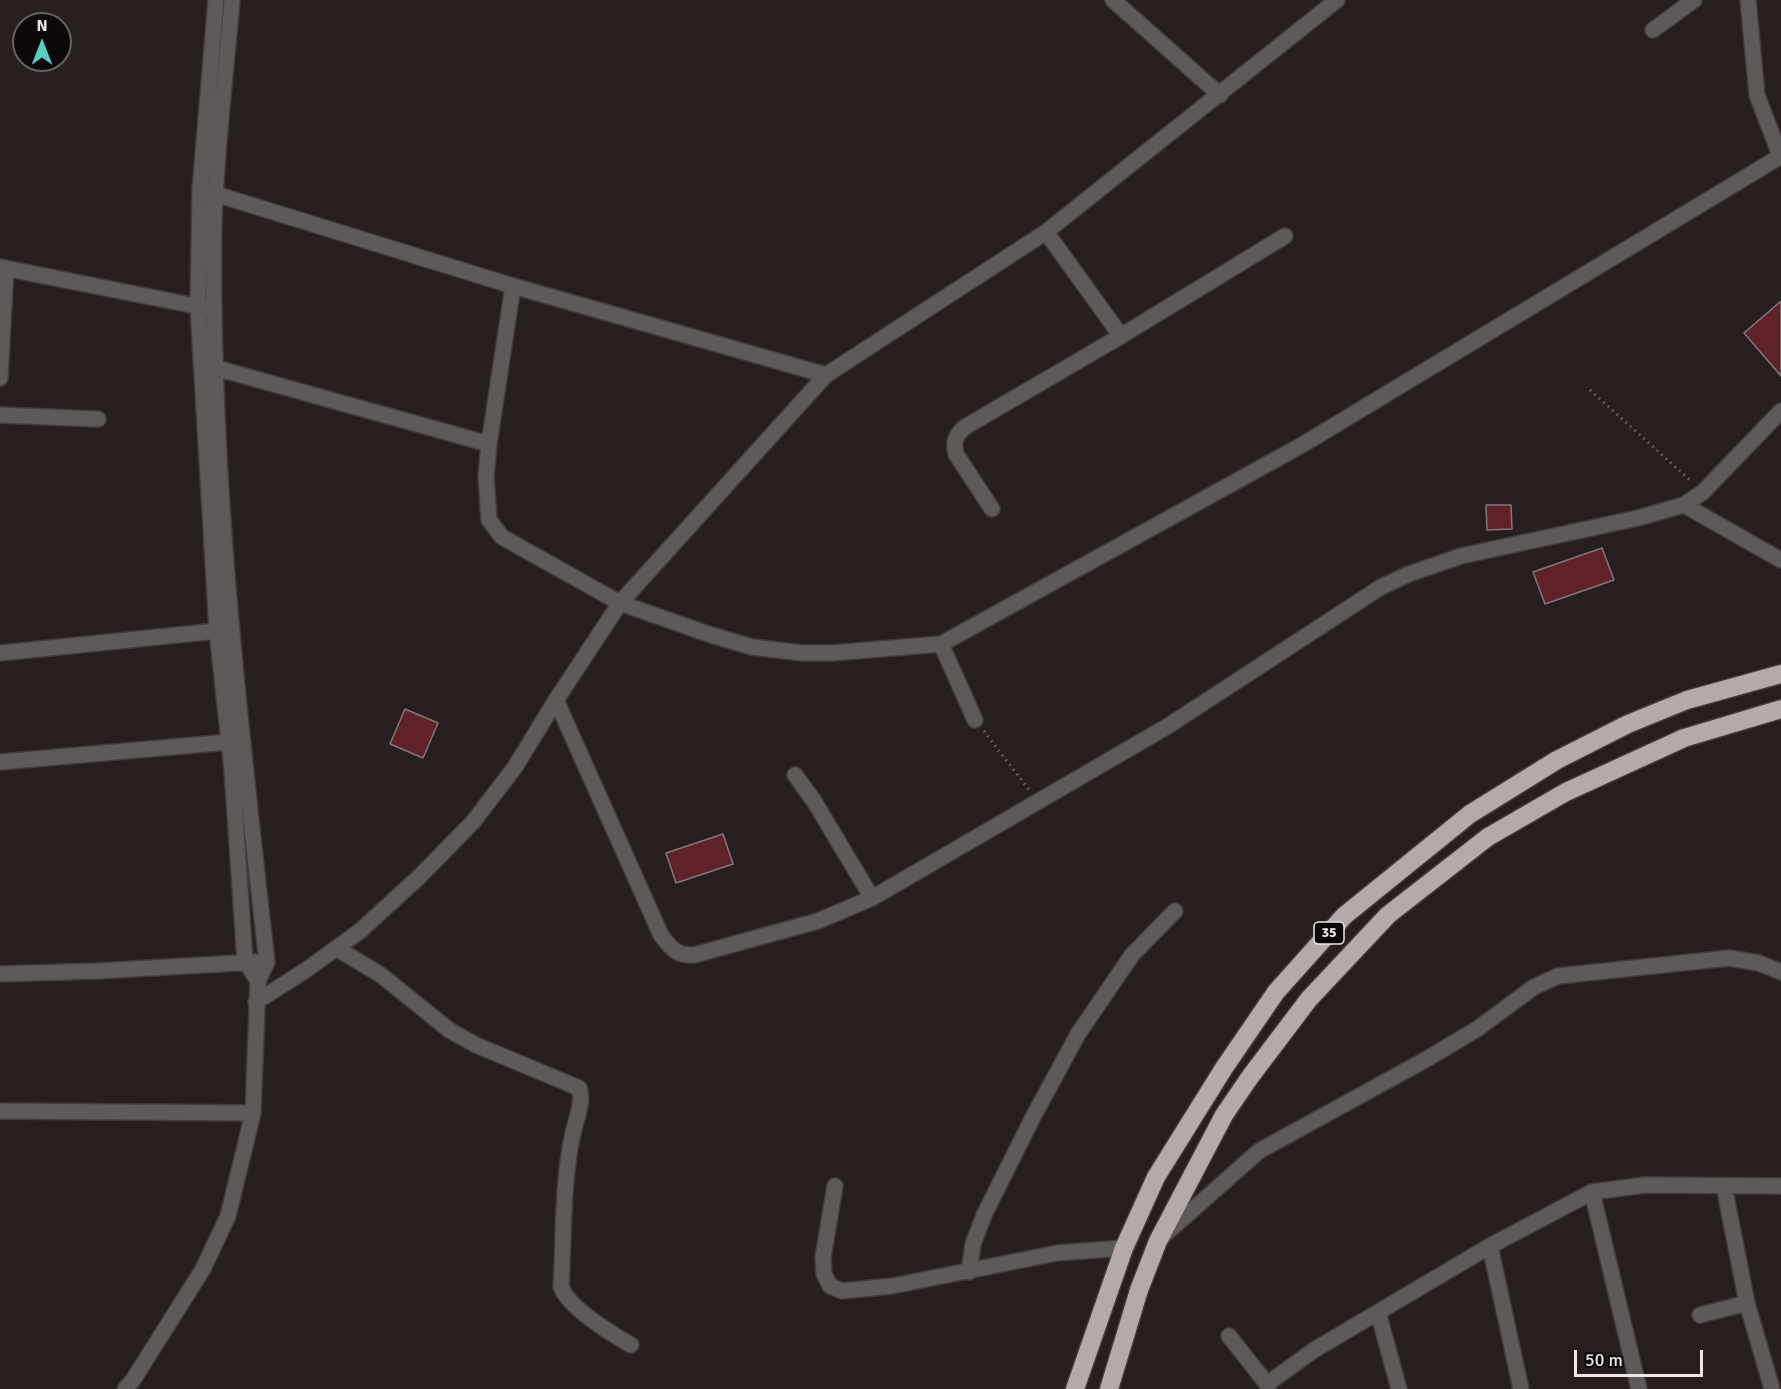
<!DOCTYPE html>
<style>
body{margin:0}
#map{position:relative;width:1781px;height:1389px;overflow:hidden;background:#271e1e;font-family:Signika,sans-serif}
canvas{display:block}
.north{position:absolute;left:12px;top:12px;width:60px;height:60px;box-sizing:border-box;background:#0d0909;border:2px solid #676262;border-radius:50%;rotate:0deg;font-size:16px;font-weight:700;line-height:24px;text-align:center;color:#ede7e7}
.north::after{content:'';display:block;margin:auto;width:21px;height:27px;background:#56cec3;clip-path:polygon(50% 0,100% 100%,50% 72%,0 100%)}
.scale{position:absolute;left:1574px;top:1350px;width:129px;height:27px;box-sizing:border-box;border:3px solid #ede7e7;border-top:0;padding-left:8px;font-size:18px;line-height:21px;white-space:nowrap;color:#ede7e7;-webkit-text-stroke:4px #0d0909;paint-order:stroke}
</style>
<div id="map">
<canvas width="1781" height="1389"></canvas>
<div class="north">N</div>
<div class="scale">50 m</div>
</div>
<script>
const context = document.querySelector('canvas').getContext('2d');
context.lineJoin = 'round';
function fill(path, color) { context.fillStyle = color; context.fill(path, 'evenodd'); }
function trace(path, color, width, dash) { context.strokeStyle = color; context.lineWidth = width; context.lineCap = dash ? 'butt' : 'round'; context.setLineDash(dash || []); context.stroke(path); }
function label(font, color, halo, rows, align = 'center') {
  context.font = font + ' Signika,sans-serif'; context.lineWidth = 4.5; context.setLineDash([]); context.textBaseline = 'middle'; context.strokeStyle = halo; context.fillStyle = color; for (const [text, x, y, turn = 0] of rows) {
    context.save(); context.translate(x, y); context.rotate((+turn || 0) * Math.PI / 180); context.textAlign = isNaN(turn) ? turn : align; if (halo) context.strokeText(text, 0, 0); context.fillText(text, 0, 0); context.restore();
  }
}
const building = new Path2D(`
 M1781,301v75l-37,-43z
 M1486,505h25l1,24 -25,1z
 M1602,548l12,32 -69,24 -12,-32z
 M405,709l33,14 -15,35 -33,-14z
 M723,834l10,30 -57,19 -10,-30z`);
fill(building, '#5f2229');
trace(building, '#837878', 1.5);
const minor = new Path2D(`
 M216,0l-16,190 -2,117 19,324 15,139 13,191 13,20
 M1113,0l107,95
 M1748,0l9,95 24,63
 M1653,30l41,-30
 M209,192l304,94 313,89
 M1046,232l75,104
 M0,267l206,41
 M513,286l-24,158 -3,32 3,44 13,17 118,66 91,32 41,12 50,6h30l109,-9 361,-199 479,-289
 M216,368l273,76
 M0,378l6,-110
 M0,415l98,4
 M1684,505l97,55
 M992,509l-36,-55c-3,-13 -1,-18 9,-27l156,-91 164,-100
 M941,644l34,76
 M0,653l217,-22
 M556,700l105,235c10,13 15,21 33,20l124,-34 54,-23 296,-172 213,-139 28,-13 52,-18 177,-38 46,-13 19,-13 78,-81
 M0,762l229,-20
 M795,775l19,26 58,97
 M336,948l45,27 68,55 27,15 103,43c5,13 -3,32 -6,45 -11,50 -9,103 -12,154 8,21 51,47 70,58
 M0,974l98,-3 157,-9
 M256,1002l50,-32 54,-39 59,-54 54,-55 42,-55 41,-67 64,-97 206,-228 220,-143 291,-232
 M0,1111l253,2
 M835,1186l-12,71 1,17 6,12 12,5 50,-5 165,-33 67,-5
 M1724,1186l23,117 25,86
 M1592,1192l47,197
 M1162,1237l97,-86 166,-91 52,-31 57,-42 24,-11 171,-18 30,5 22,9
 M1490,1246l31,143
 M969,1272l4,-28 11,-29 48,-96 46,-85 54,-79 43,-44
 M1378,1312l21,77
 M1700,1315l47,-12
 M1229,1336l38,48 1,5
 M1267,1384l47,-34 176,-104 102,-54 53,-7 136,1
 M125,1389l8,-9 70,-111 25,-53 25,-103 5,-132 9,-19c-28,-245 -57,-492 -53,-740 2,-72 12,-149 18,-222`);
const highway = new Path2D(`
 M1075,1389l49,-141 32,-71 68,-109 52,-76 68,-76 126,-102 87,-54 71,-36 59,-24 94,-26
 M1109,1389l30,-99 19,-49 66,-126 26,-38 59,-78 79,-84 100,-78 78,-45 118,-54 97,-29`);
trace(minor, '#433a3a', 18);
trace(highway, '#433a3a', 21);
trace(new Path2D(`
 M1590,390l101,91
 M984,731l45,59`), '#6f6767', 3, [1.5, 4.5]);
trace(minor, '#5e5a5a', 15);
trace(highway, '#b5aaaa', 18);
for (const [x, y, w] of [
 [1329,933,30]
]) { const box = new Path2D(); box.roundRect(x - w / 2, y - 11, w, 22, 4.5); context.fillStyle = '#0d0909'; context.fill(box); trace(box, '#ede7e7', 1.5); }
label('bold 14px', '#ede7e7', null, [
 ["35",1329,933]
]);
</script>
